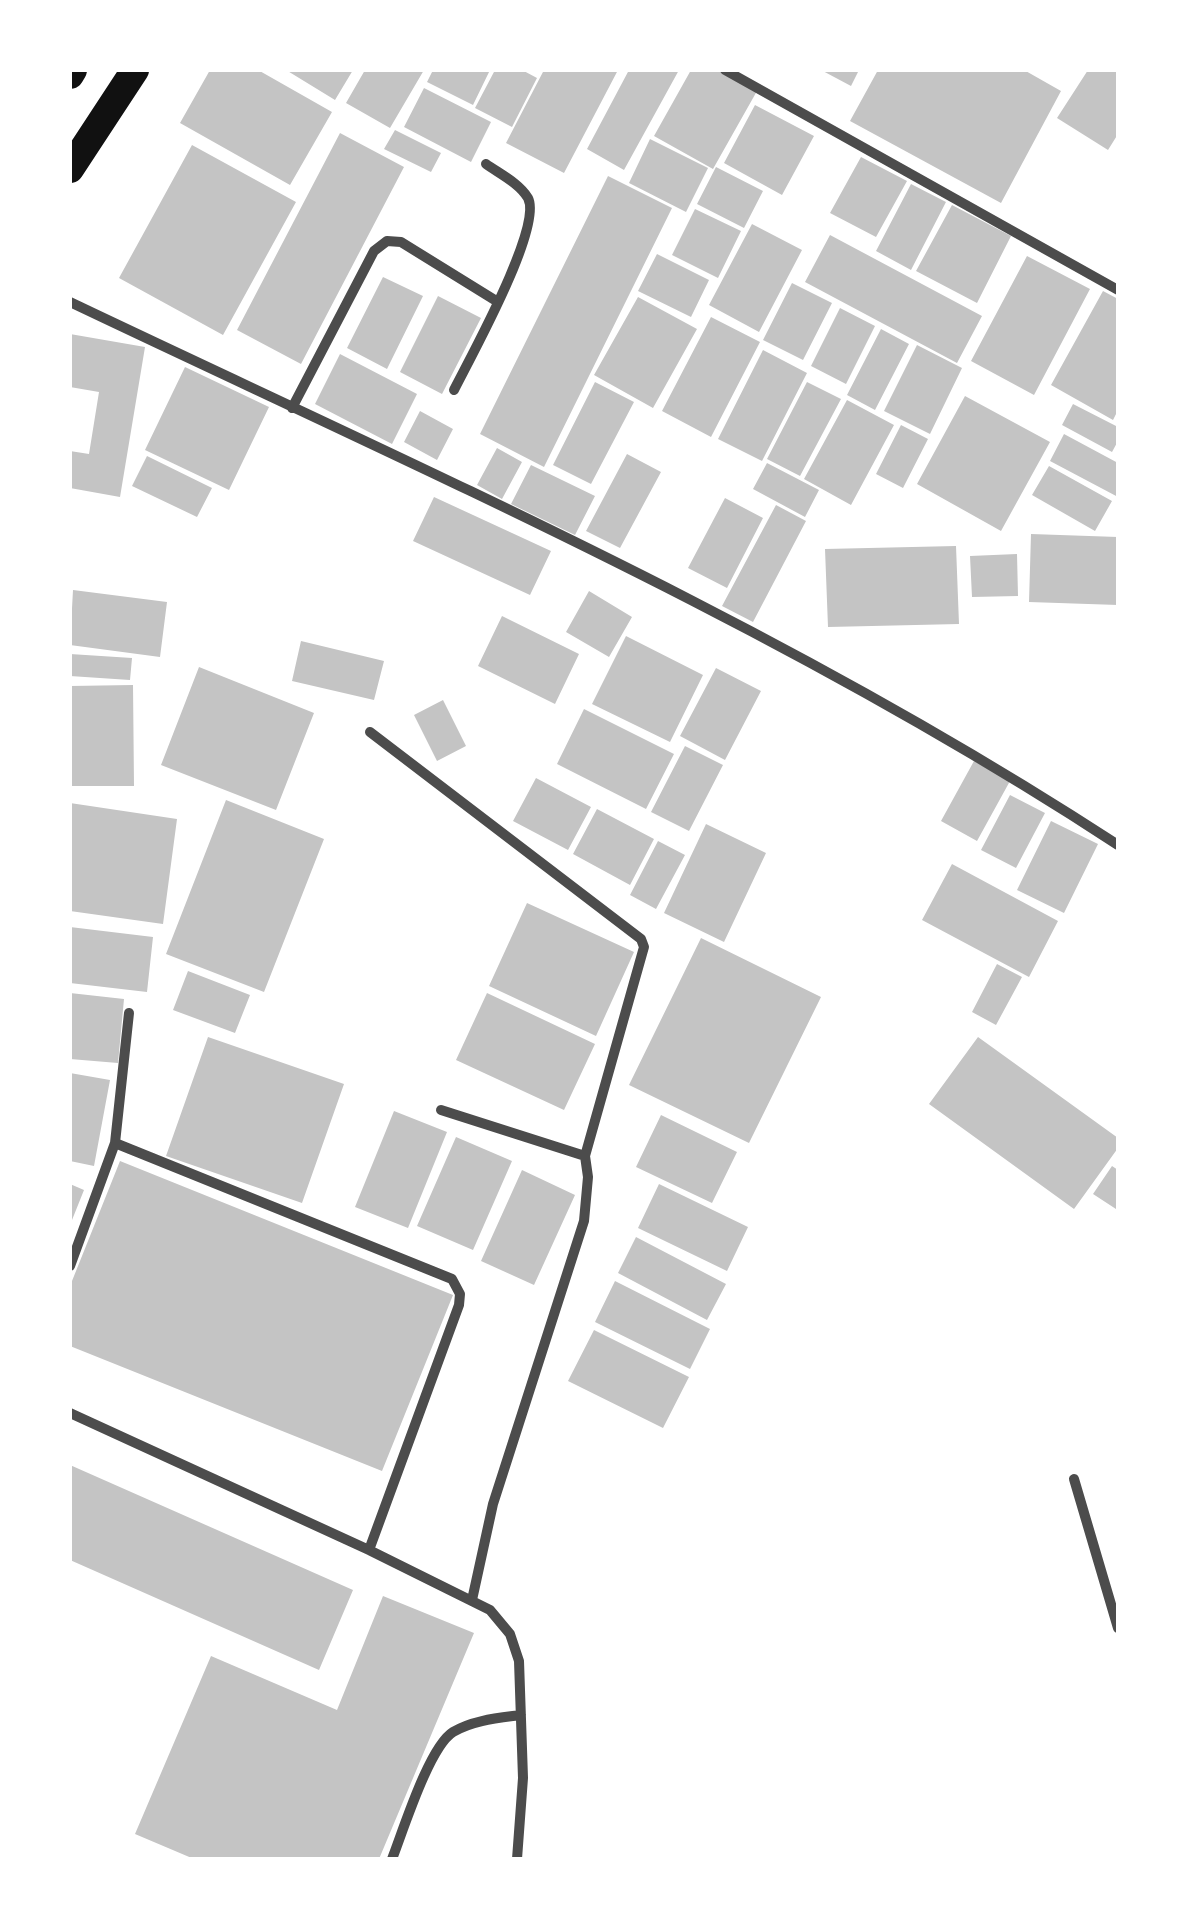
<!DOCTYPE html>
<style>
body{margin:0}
#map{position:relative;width:1188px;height:1929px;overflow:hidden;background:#fff;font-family:Arial,sans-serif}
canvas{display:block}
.frame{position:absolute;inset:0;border:72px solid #fff;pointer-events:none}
</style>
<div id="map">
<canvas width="1188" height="1929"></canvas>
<div class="frame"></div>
</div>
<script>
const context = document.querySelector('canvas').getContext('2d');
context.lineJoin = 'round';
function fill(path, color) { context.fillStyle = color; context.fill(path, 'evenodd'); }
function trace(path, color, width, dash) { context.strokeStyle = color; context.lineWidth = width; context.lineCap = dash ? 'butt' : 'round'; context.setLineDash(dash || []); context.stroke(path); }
fill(new Path2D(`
 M210,70h48l74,42 -42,73 -110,-62z
 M286,70h67l-18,30z
 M365,70h59l-34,58 -44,-25z
 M433,70h57l-17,35 -46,-23z
 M495,70h27l15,8 -25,49 -37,-19z
 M544,70h74l-54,103 -58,-30z
 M629,70h50l-55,100 -37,-21z
 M691,70h28l38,21 -44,78 -59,-33z
 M821,70h38l-8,16z
 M878,70h146l37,21 -60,112 -151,-82z
 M1088,70h30v64l-10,16 -51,-32z
 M424,88l67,34 -20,40 -67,-35z
 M755,105l59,31 -32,59 -58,-32z
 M395,130l46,23 -10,19 -47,-23z
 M340,133l64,34 -103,197 -64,-34z
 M650,139l58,29 -22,44 -57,-29z
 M192,145l104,57 -73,133 -104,-57z
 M861,157l46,24 -31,56 -46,-24z
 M716,167l47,24 -19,37 -47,-24z
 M608,176l64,32 -128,259 -64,-33z
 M911,184l35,18 -35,68 -35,-19z
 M952,205l59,31 -34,67 -61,-32z
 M695,209l46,22 -23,47 -46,-23z
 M752,224l50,26 -43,82 -50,-27z
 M830,235l152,81 -25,47 -152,-81z
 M657,254l52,26 -18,37 -53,-26z
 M1027,256l63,33 -56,106 -63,-34z
 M383,277l40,19 -36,73 -40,-21z
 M792,283l40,20 -29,57 -40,-20z
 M1103,291l15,8v111l-5,10 -62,-35z
 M438,296l43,22 -39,76 -42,-22z
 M638,297l59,32 -44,79 -59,-33z
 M840,308l35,18 -29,58 -35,-18z
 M711,317l49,25 -49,95 -49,-26z
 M881,329l28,15 -34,66 -28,-15z
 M70,334l75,13 -25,150 -50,-9v-37l19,3 10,-62 -29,-5z
 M917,345l45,23 -32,66 -46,-23z
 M763,350l44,23 -45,88 -44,-22z
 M340,354l77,40 -25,50 -77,-40z
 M185,367l84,40 -40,83 -84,-40z
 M595,382l39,20 -43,82 -38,-19z
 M807,382l34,17 -41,77 -33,-17z
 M965,396l85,46 -49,89 -84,-47z
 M847,400l47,25 -43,80 -47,-26z
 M1073,404l45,23v14l-6,11 -50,-27z
 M420,411l33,18 -16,31 -33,-18z
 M901,425l27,14 -25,49 -27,-14z
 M1064,434l54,29v34l-68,-36z
 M497,448l25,14 -20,37 -25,-14z
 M627,454l34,18 -41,76 -34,-17z
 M147,456l65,32 -15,29 -65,-31z
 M767,463l52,27 -14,27 -52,-28z
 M531,465l64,31 -20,39 -64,-31z
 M1049,466l63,35 -17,30 -63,-36z
 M434,497l117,54 -21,44 -117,-54z
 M725,498l38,20 -36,70 -39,-20z
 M776,505l30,16 -53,101 -31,-16z
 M1031,534l87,3v68l-89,-3z
 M956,546l3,78 -131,3 -3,-78z
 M1017,554l1,42 -46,1 -2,-41z
 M73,590l94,12 -7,55 -90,-12z
 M589,591l43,26 -23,40 -43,-25z
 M502,616l77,38 -24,50 -77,-38z
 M626,636l77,39 -33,67 -78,-38z
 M301,641l83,20 -10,39 -82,-19z
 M70,654l62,4 -2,22 -60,-4z
 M199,667l115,46 -38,97 -115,-45z
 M716,668l45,23 -36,69 -45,-24z
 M133,685l1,101h-64v-100z
 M443,700l23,46 -29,15 -23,-46z
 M584,709l90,45 -28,55 -89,-45z
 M685,746l38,19 -34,66 -38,-19z
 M974,761l36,20 -33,60 -36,-20z
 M536,778l55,29 -23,43 -55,-29z
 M1010,795l35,18 -29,55 -35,-18z
 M226,800l98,39 -60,153 -98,-38z
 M70,803l107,16 -14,105 -93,-13z
 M597,809l57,30 -24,46 -57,-31z
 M1051,821l47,23 -34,69 -47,-23z
 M706,824l60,29 -42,89 -60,-29z
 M658,841l27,14 -29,54 -26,-14z
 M952,864l106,57 -29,56 -107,-57z
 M527,903l107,49 -38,84 -107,-50z
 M70,927l83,10 -6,55 -77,-9z
 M701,938l120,59 -72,146 -120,-58z
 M997,964l25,13 -26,48 -24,-13z
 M188,971l62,24 -15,38 -62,-23z
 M70,993l54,6 -6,64 -48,-4z
 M487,993l108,51 -31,66 -108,-50z
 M208,1037l136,47 -42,119 -136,-47z
 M978,1037l140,101v10l-44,61 -145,-105z
 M70,1073l40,7 -16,86 -24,-5z
 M394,1111l53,21 -39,96 -53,-21z
 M661,1115l76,37 -25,51 -76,-36z
 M456,1137l56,24 -39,89 -56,-24z
 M120,1161l333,134 -71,176 -312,-125v-60z
 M1112,1166l6,4 -2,39 -23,-15z
 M522,1170l53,25 -41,90 -53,-24z
 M70,1184l14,6 -14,35z
 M659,1184l89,43 -21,44 -89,-43z
 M636,1237l90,47 -19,36 -89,-47z
 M615,1281l95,48 -20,40 -95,-47z
 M594,1330l95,47 -26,51 -95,-47z
 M70,1465l283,125 -34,80 -249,-110z
 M383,1596l91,37 -95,226h-185l-59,-25 76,-178 126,54z`), '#c4c4c4');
trace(new Path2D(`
 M725,70l393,220
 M70,302c355,169 718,327 1048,543
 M454,390c16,-32 89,-163 74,-192 -9,-15 -28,-24 -42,-34
 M292,408l82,-157 13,-10 14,1 97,60
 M370,732l271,207 3,8 -59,209 3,21 -4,44 -91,283 -21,96
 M441,1110l144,46
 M115,1143l337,136 8,15 -1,11 -90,245
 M70,1266l45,-123 14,-130
 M70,1413l299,137 121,60 20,24 9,27 4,117 -6,81
 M1074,1479l44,149
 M392,1859c11,-28 37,-112 61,-127 20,-12 46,-14 68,-17`), '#4c4c4c', 10);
trace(new Path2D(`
 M70,75l3,-5
 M70,169l65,-99`), '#111', 28);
</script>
